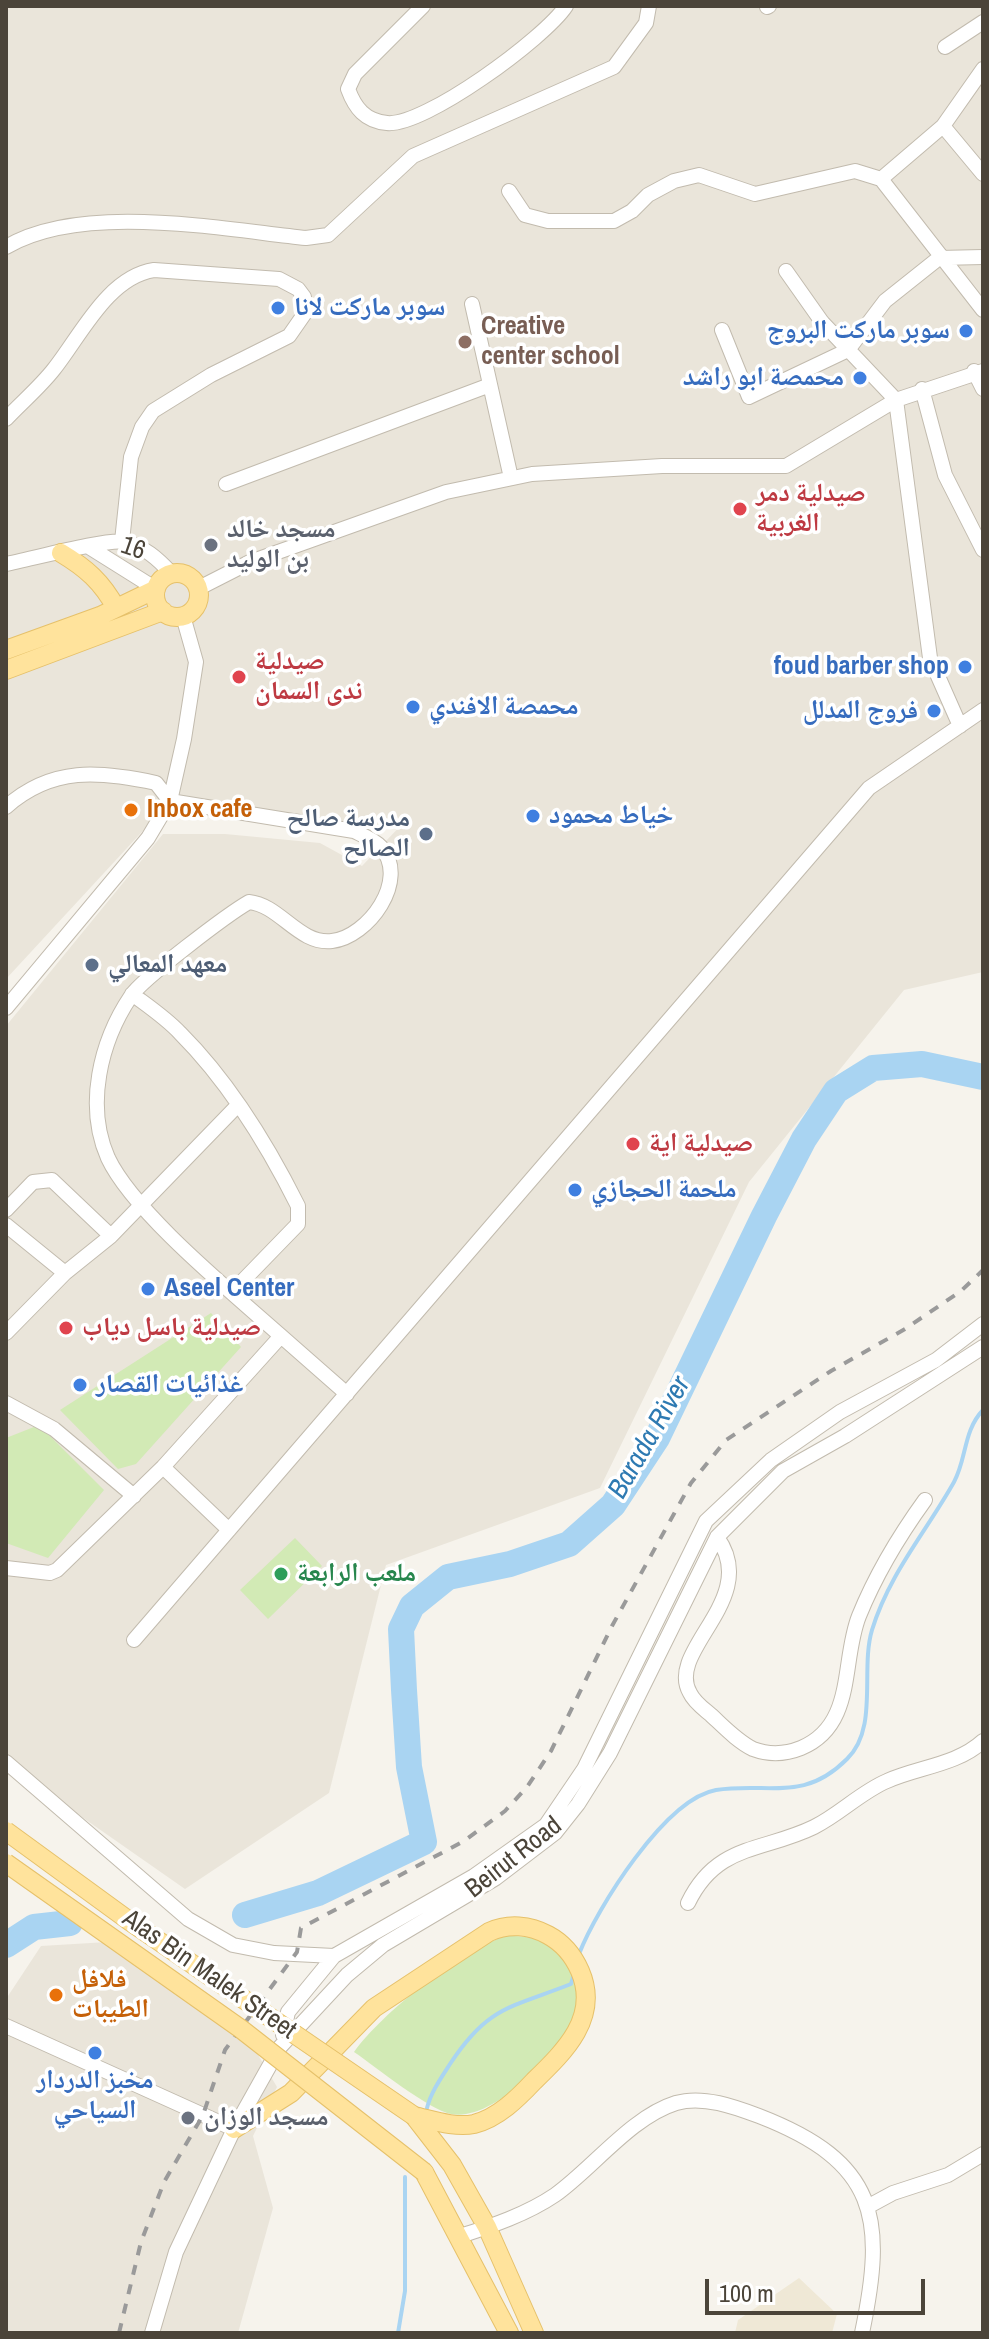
<!DOCTYPE html>
<meta charset="utf-8">
<style>
body{margin:0}
#map{position:relative;width:989px;height:2339px;overflow:hidden;background:#f6f3ec;font-family:"Archivo Narrow",sans-serif}
canvas{display:block}
.frame{position:absolute;inset:0;border:8px solid #4b4439;pointer-events:none}
.scale{position:absolute;left:705px;top:2279px;width:220px;height:36px;box-sizing:border-box;border:4px solid #4b4439;border-top:0;padding-left:10px;font-size:24px;line-height:28px;white-space:nowrap;color:#4b4439;-webkit-text-stroke:6px #fff;paint-order:stroke}
</style>
<div id="map">
<canvas width="989" height="2339"></canvas>
<div class="frame"></div>
<div class="scale">100 m</div>
</div>
<script>
const context = document.querySelector('canvas').getContext('2d');
context.lineJoin = 'round';
function fill(path, color) { context.fillStyle = color; context.fill(path, 'evenodd'); }
function trace(path, color, width, dash) { context.strokeStyle = color; context.lineWidth = width; context.lineCap = dash ? 'butt' : 'round'; context.setLineDash(dash || []); context.stroke(path); }
function label(font, color, halo, rows, align = 'center') {
  context.font = font + ' "Archivo Narrow","Noto Naskh Arabic",sans-serif'; context.lineWidth = 7; context.setLineDash([]); context.textBaseline = 'middle'; context.strokeStyle = halo; context.fillStyle = color; for (const [text, x, y, turn = 0] of rows) {
    context.save(); context.translate(x, y); context.rotate((+turn || 0) * Math.PI / 180); context.textAlign = isNaN(turn) ? turn : align; if (halo) context.strokeText(text, 0, 0); context.fillText(text, 0, 0); context.restore();
  }
}
fill(new Path2D(`
 M6,6h977v966l-79,18 -155,192 -149,306 -214,77 -57,228 -144,96 -179,-125v-738l157,-192h62l95,9 42,23 46,-48 -46,11 -163,-29 -47,21 -146,158z
 M124,1941l117,85 36,61 -24,49 20,72 -35,125h-232v-334l35,-53z`), '#eae5da');
fill(new Path2D(`
 M799,2278l38,36 -5,19h-97l3,-13z`), '#efe8d6');
fill(new Path2D(`
 M211,1313l30,34 -105,117 -18,5 -58,-59z
 M39,1425l65,65 -56,68 -42,-15v-105z
 M295,1538l27,28 -54,53 -28,-29z
 M505,1936c12,0 24,0 36,5 26,12 43,50 33,77 -14,36 -81,104 -123,96 -22,-4 -75,-47 -97,-62 29,-40 104,-99 151,-116z`), '#d2eab5');
trace(new Path2D(`
 M579,1954c18,-46 86,-155 137,-164 53,-8 87,13 131,-31 32,-31 13,-89 25,-129 17,-56 54,-98 82,-148 13,-24 9,-51 29,-72
 M427,2108c4,-16 14,-30 23,-44 38,-58 60,-56 121,-80l3,-10
 M398,2333l7,-42v-114`), '#a9d4f2', 4);
trace(new Path2D(`
 M245,1915l73,-22 106,-51 -15,-75 -5,-77 -3,-61 11,-23 36,-29 62,-13 59,-20 44,-39 44,-67 107,-222 40,-77 32,-48 37,-23 49,-4 61,13
 M6,1945l28,-18 36,-4`), '#a9d4f2', 26);
const minor = new Path2D(`
 M423,6l-68,68 -7,15c7,19 17,32 39,34 37,4 158,-85 179,-117
 M767,7l2,-1
 M945,47l38,-25
 M943,126l40,48
 M881,179l102,131
 M509,191l16,24 23,6h66l18,-10 16,-16 26,-14 25,-6 56,19 100,-23 26,8 62,-53 40,-57
 M6,247c76,-45 214,-18 300,-9l22,-3 85,-79 201,-89 32,-44 3,-17
 M786,271l36,51 74,78 34,258 30,68
 M472,304l39,174
 M722,330l27,67 99,-47 37,-49 54,-43 44,-1
 M974,371l9,18
 M922,389l23,86 38,75
 M6,419c16,-17 34,-32 48,-50 27,-34 54,-92 100,-99l125,9 19,10 6,8 1,16 -16,23 -78,39 -58,36 -11,16 -11,30 -9,84
 M226,484l264,-99
 M89,547l67,42
 M6,564c22,-4 102,-26 118,-22 20,4 34,17 47,31
 M199,588l51,-26 196,-70 86,-18 130,-8h124l110,-66 87,-29
 M6,807c46,-41 94,-36 150,-24l14,18 184,30c8,4 21,9 27,16 29,33 -13,90 -49,94 -33,4 -52,-36 -83,-39 -21,12 -107,77 -118,94 -31,46 -46,110 -23,162 26,55 126,136 173,178l-118,131 -106,103 -7,3 -44,-5
 M132,994c16,12 34,24 48,39 48,48 88,113 118,173v18l-66,68
 M6,1008l142,-170 22,-37 14,-62 12,-77 -13,-46
 M6,1210l27,-28 19,-2 59,56
 M6,1225l59,48
 M6,1333l59,-60 46,-37 127,-131
 M281,1336l66,58
 M6,1403l48,26 80,67
 M163,1467l66,63
 M717,1537c45,62 -52,113 -27,156 4,9 14,16 21,22 13,12 26,26 42,34 16,6 33,5 48,-1 55,-23 40,-87 58,-132 17,-42 40,-80 66,-116
 M134,1640l735,-852 114,-78
 M6,1762l182,157 45,26 41,8 60,3
 M688,1903c29,-60 75,-51 126,-76 26,-13 47,-35 73,-46 31,-14 70,-16 96,-40
 M6,2026l228,103
 M283,2035l5,-23 46,-56 140,-80 72,-51 38,-56 122,-248 65,-61 69,-48 96,-52 47,-36
 M869,2206l24,-13 55,-18 35,-21
 M460,2236c32,-10 67,-22 95,-41 38,-27 76,-78 121,-92 27,-8 59,4 83,13 119,46 127,102 103,217
 M152,2333l24,-81 58,-123 46,-82 67,-72 36,-30 113,-67 59,-45 23,-29 32,-51 107,-216 66,-66 62,-35 138,-89`);
const major = new Path2D(`
 M61,553c25,15 41,29 55,55
 M155 595a22 22 0 1 1 44 0a22 22 0 1 1-44 0Z
 M6,650l94,-34 56,-27
 M6,670l157,-59
 M414,2116l38,49 35,62 47,106
 M234,2129l57,-36 83,-85 115,-76c19,-9 41,-7 59,3 15,8 25,20 32,36 20,46 -15,80 -46,110 -16,17 -36,37 -60,43 -19,4 -42,-4 -60,-8
 M424,2172l85,161`);
trace(minor, '#c2bbae', 16);
trace(major, '#e6c16a', 20);
trace(minor, '#fff', 14);
trace(major, '#ffe39c', 18);
trace(new Path2D(`
 M119,2333l22,-91 23,-60 39,-67 22,-65 72,-98 4,-24 163,-87 41,-30 22,-24 24,-36 61,-125 79,-143 35,-43 105,-69 74,-42 56,-38 22,-21`), '#9a9a9a', 4, [10, 10]);
const majorBridge = new Path2D(`
 M6,1831l122,89 286,196
 M6,1863l235,166 183,143`);
trace(majorBridge, '#e6c16a', 20, []);
trace(majorBridge, '#ffe39c', 18);
for (const [x, y, r, color] of [
 [278,308,8,"#3f7fe0"],
 [966,331,8,"#3f7fe0"],
 [465,342,8,"#8d6e63"],
 [860,378,8,"#3f7fe0"],
 [740,509,8,"#e0444e"],
 [211,545,8,"#6b7280"],
 [965,667,8,"#3f7fe0"],
 [239,677,8,"#e0444e"],
 [413,707,8,"#3f7fe0"],
 [934,711,8,"#3f7fe0"],
 [131,810,8,"#e8710a"],
 [533,816,8,"#3f7fe0"],
 [426,834,8,"#5c6f8a"],
 [92,965,8,"#5c6f8a"],
 [633,1144,8,"#e0444e"],
 [575,1190,8,"#3f7fe0"],
 [148,1289,8,"#3f7fe0"],
 [66,1328,8,"#e0444e"],
 [80,1385,8,"#3f7fe0"],
 [281,1574,8,"#2e9e5b"],
 [56,1995,8,"#e8710a"],
 [95,2053,8,"#3f7fe0"],
 [188,2118,8,"#6b7280"]
]) { const dot = new Path2D(); dot.arc(x, y, r, 0, 2 * Math.PI); context.fillStyle = color; context.fill(dot); trace(dot, '#fff', 3); }
label('bold 26px', '#366cbe', '#fff', [
 ["سوبر ماركت لانا",294,308],
 ["سوبر ماركت البروج",950,331,"right"],
 ["محمصة ابو راشد",844,378,"right"],
 ["foud barber shop",949,667,"right"],
 ["محمصة الافندي",429,707],
 ["فروج المدلل",918,711,"right"],
 ["خياط محمود",549,816],
 ["ملحمة الحجازي",591,1190],
 ["Aseel Center",164,1289],
 ["غذائيات القصار",96,1385],
 ["مخبز الدردار",95,2081,"center"],
 ["السياحي",95,2111,"center"]
], 'left');
label('bold 26px', '#785e54', '#fff', [
 ["Creative",481,327],
 ["center school",481,357]
], 'left');
label('bold 26px', '#be3a42', '#fff', [
 ["صيدلية دمر",756,494],
 ["الغربية",756,524],
 ["صيدلية",255,662],
 ["ندى السمان",255,692],
 ["صيدلية اية",649,1144],
 ["صيدلية باسل دياب",82,1328]
], 'left');
label('bold 26px', '#5b616d', '#fff', [
 ["مسجد خالد",227,530],
 ["بن الوليد",227,560],
 ["مسجد الوزان",204,2118]
], 'left');
label('26px', '#4b4439', '#fff', [
 ["16",133,549,19],
 ["Beirut Road",514,1858,-38],
 ["Alas Bin Malek Street",209,1975,35]
]);
label('bold 26px', '#c56008', '#fff', [
 ["Inbox cafe",147,810],
 ["فلافل",72,1980],
 ["الطيبات",72,2010]
], 'left');
label('bold 26px', '#4e5e75', '#fff', [
 ["مدرسة صالح",410,819],
 ["الصالح",410,849],
 ["معهد المعالي",108,965,"left"]
], 'right');
label('bold 26px', '#27864d', '#fff', [
 ["ملعب الرابعة",297,1574]
], 'left');
label('italic 28px', '#2e7ab2', '#fff', [
 ["Barada River",650,1438,-60]
]);
</script>
